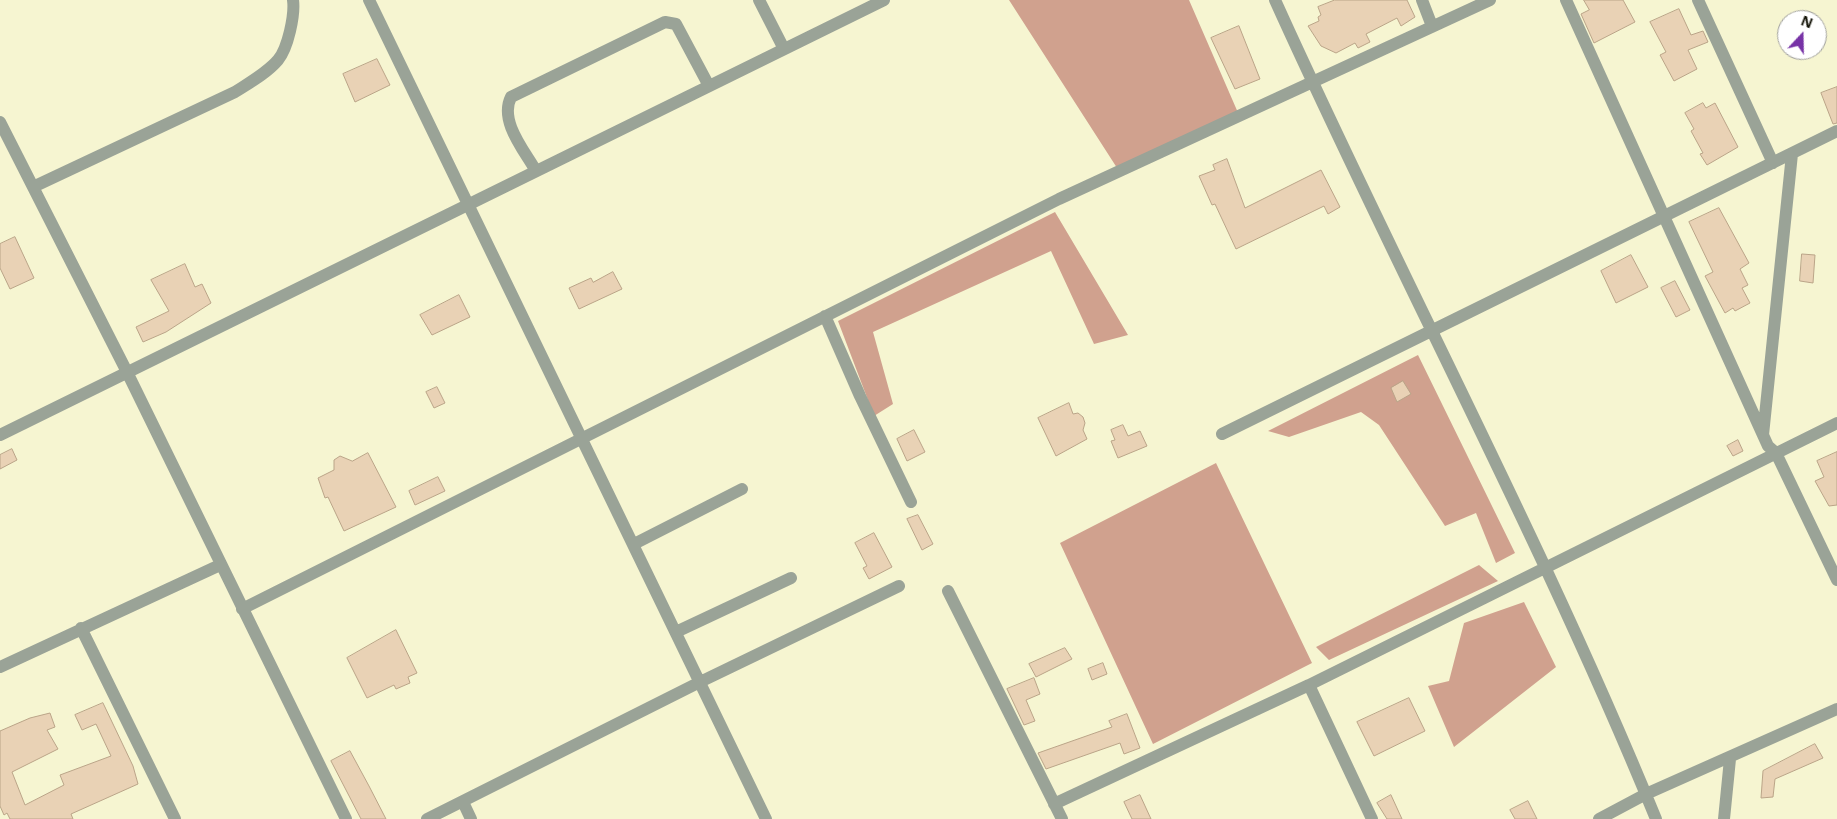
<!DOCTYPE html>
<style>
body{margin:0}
#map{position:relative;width:1837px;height:819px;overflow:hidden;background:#f6f5d1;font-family:"Open Sans",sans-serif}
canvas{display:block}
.north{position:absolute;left:1777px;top:10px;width:50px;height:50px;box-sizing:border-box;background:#fff;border:1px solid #9f9f9b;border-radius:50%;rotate:21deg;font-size:14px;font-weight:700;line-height:20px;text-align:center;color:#101004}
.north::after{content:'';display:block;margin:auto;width:18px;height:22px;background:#7733a6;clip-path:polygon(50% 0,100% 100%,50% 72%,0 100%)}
</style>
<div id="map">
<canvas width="1837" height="819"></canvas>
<div class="north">N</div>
</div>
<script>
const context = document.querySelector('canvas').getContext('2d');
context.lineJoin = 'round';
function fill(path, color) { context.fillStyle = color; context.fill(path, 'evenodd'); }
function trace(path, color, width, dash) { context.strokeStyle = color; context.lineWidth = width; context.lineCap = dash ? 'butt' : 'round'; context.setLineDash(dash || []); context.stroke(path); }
fill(new Path2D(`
 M1009,0h180l50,115 -120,56z
 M1055,212l73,123 -34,9 -43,-93 -178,81 20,72 -19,12 -36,-95z
 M1418,355l97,198 -19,10 -20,-50 -31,13 -66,-101 -18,-13 -72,25 -21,-6z
 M1216,463l96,200 -159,81 -93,-201z
 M1479,565l19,16 -169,79 -13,-13z
 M1524,602l32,65 -102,80 -26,-61 21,-5 15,-58z`), '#d0a18e');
const building = new Path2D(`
 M1335,0h72l8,17 -14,9 -4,-8 -31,16 4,8 -12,6 -3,-5 -19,10 -15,-7 -13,-20 11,-5 -1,-4 3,-2 -3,-8z
 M1584,0h39l12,22 -41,21 -13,-29 8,-4z
 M1679,9l12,26 12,-4 5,11 -20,8 9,19 -23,12 -14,-26 6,-3 -16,-30z
 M1239,26l21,53 -25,10 -24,-51z
 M377,59l13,26 -35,17 -12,-28z
 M1837,87v36l-4,1 -12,-31z
 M1703,103l3,5 9,-5 23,44 -31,18 -7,-11 3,-1 -12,-22 3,-2 -9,-16z
 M1227,159l18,49 76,-38 19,37 -12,7 -4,-8 -88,43 -21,-45 -3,1 -13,-29 16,-6 -2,-5z
 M1719,208l30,55 -9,6 8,16 -6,3 8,15 -15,8 -2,-3 -8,5 -20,-37 8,-4 -24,-50z
 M15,237l19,41 -24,11 -10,-21v-24z
 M1802,254l13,1 -2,28 -13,-2z
 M1631,255l17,32 -32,16 -15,-32z
 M185,264l10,23 7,-3 9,19 -45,29 -23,10 -7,-15 33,-16 -18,-31z
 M613,272l9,17 -43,20 -10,-21 22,-10 2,4z
 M1675,281l15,29 -14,7 -15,-29z
 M459,295l11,22 -38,18 -12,-20z
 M1403,381l8,13 -14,8 -6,-14z
 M437,387l8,16 -11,5 -8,-16z
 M1069,403l4,11 5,-1 5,4 2,6 -2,7 4,9 -31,17 -18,-38z
 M1123,425l5,11 12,-5 7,15 -29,12 -7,-17 4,-1 -4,-10z
 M914,430l11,22 -18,9 -10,-22z
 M1738,440l5,11 -10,5 -6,-10z
 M12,449l5,11 -17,9v-14z
 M1837,452v53l-8,1 -14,-25 9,-4 -7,-16z
 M368,453l28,54 -52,24 -16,-34 -3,1 -7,-20 16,-8v-10l6,-4 12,5z
 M438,477l7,14 -30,14 -6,-14z
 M918,515l15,29 -11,6 -15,-31z
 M874,533l18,34 -23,12 -6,-11 4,-2 -12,-23z
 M396,630l21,43 -9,4 2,6 -14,6 -2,-4 -27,13 -20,-40z
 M1065,648l7,11 -36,18 -7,-13z
 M1103,663l4,11 -15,6 -4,-11z
 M1034,678l6,16 -14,6 9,21 -11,4 -17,-36z
 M1409,698l16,33 -51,25 -17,-34z
 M103,703l30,63 5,18 -67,30 2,5h-63l-3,-6 -3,2 -4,-9v-75l30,-13 20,-5 5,14 -8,3 11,19 -46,23 13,33 39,-20 -4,-10 51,-19 -15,-32 -14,6 -7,-15z
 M1127,714l13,34 -16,6 -4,-11 -74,26 -8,-16 74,-26 -3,-6z
 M1815,744l8,14 -48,21 -2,18 -12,1 2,-27z
 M350,751l19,35 17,33h-25l-30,-58z
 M1140,795l11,24h-19l-8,-17z
 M1391,795l11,24h-15l-10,-16z
 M1528,801l9,18h-22l-5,-9z`);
fill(building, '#e9d2b5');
trace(building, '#baa488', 1);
trace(new Path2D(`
 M369,0l397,819
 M759,0l25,49
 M1275,0c124,275 267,540 381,819
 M1422,0l10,26
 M1566,0l197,435 5,11 8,7 61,127
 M1698,0l75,163
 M0,122l127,250 219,447
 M536,171c-12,-21 -37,-50 -25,-74l154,-75 11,2 33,62
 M33,187l202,-95c14,-9 32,-19 43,-32 10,-12 17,-45 15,-60
 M825,316l35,80 51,106
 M1222,434l615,-303
 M0,435l884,-435
 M1763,435l29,-281
 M634,544l108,-55
 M948,591l114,228
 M242,609l817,-410 431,-199
 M81,628l94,191
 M676,632l115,-54
 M0,667l220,-102
 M1309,685l63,134
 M463,802l8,17
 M1054,804l255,-119 528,-262
 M427,819l273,-137 199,-96
 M1599,819l47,-25 191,-85
 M1724,819l6,-60`), '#9aa397', 12);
</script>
